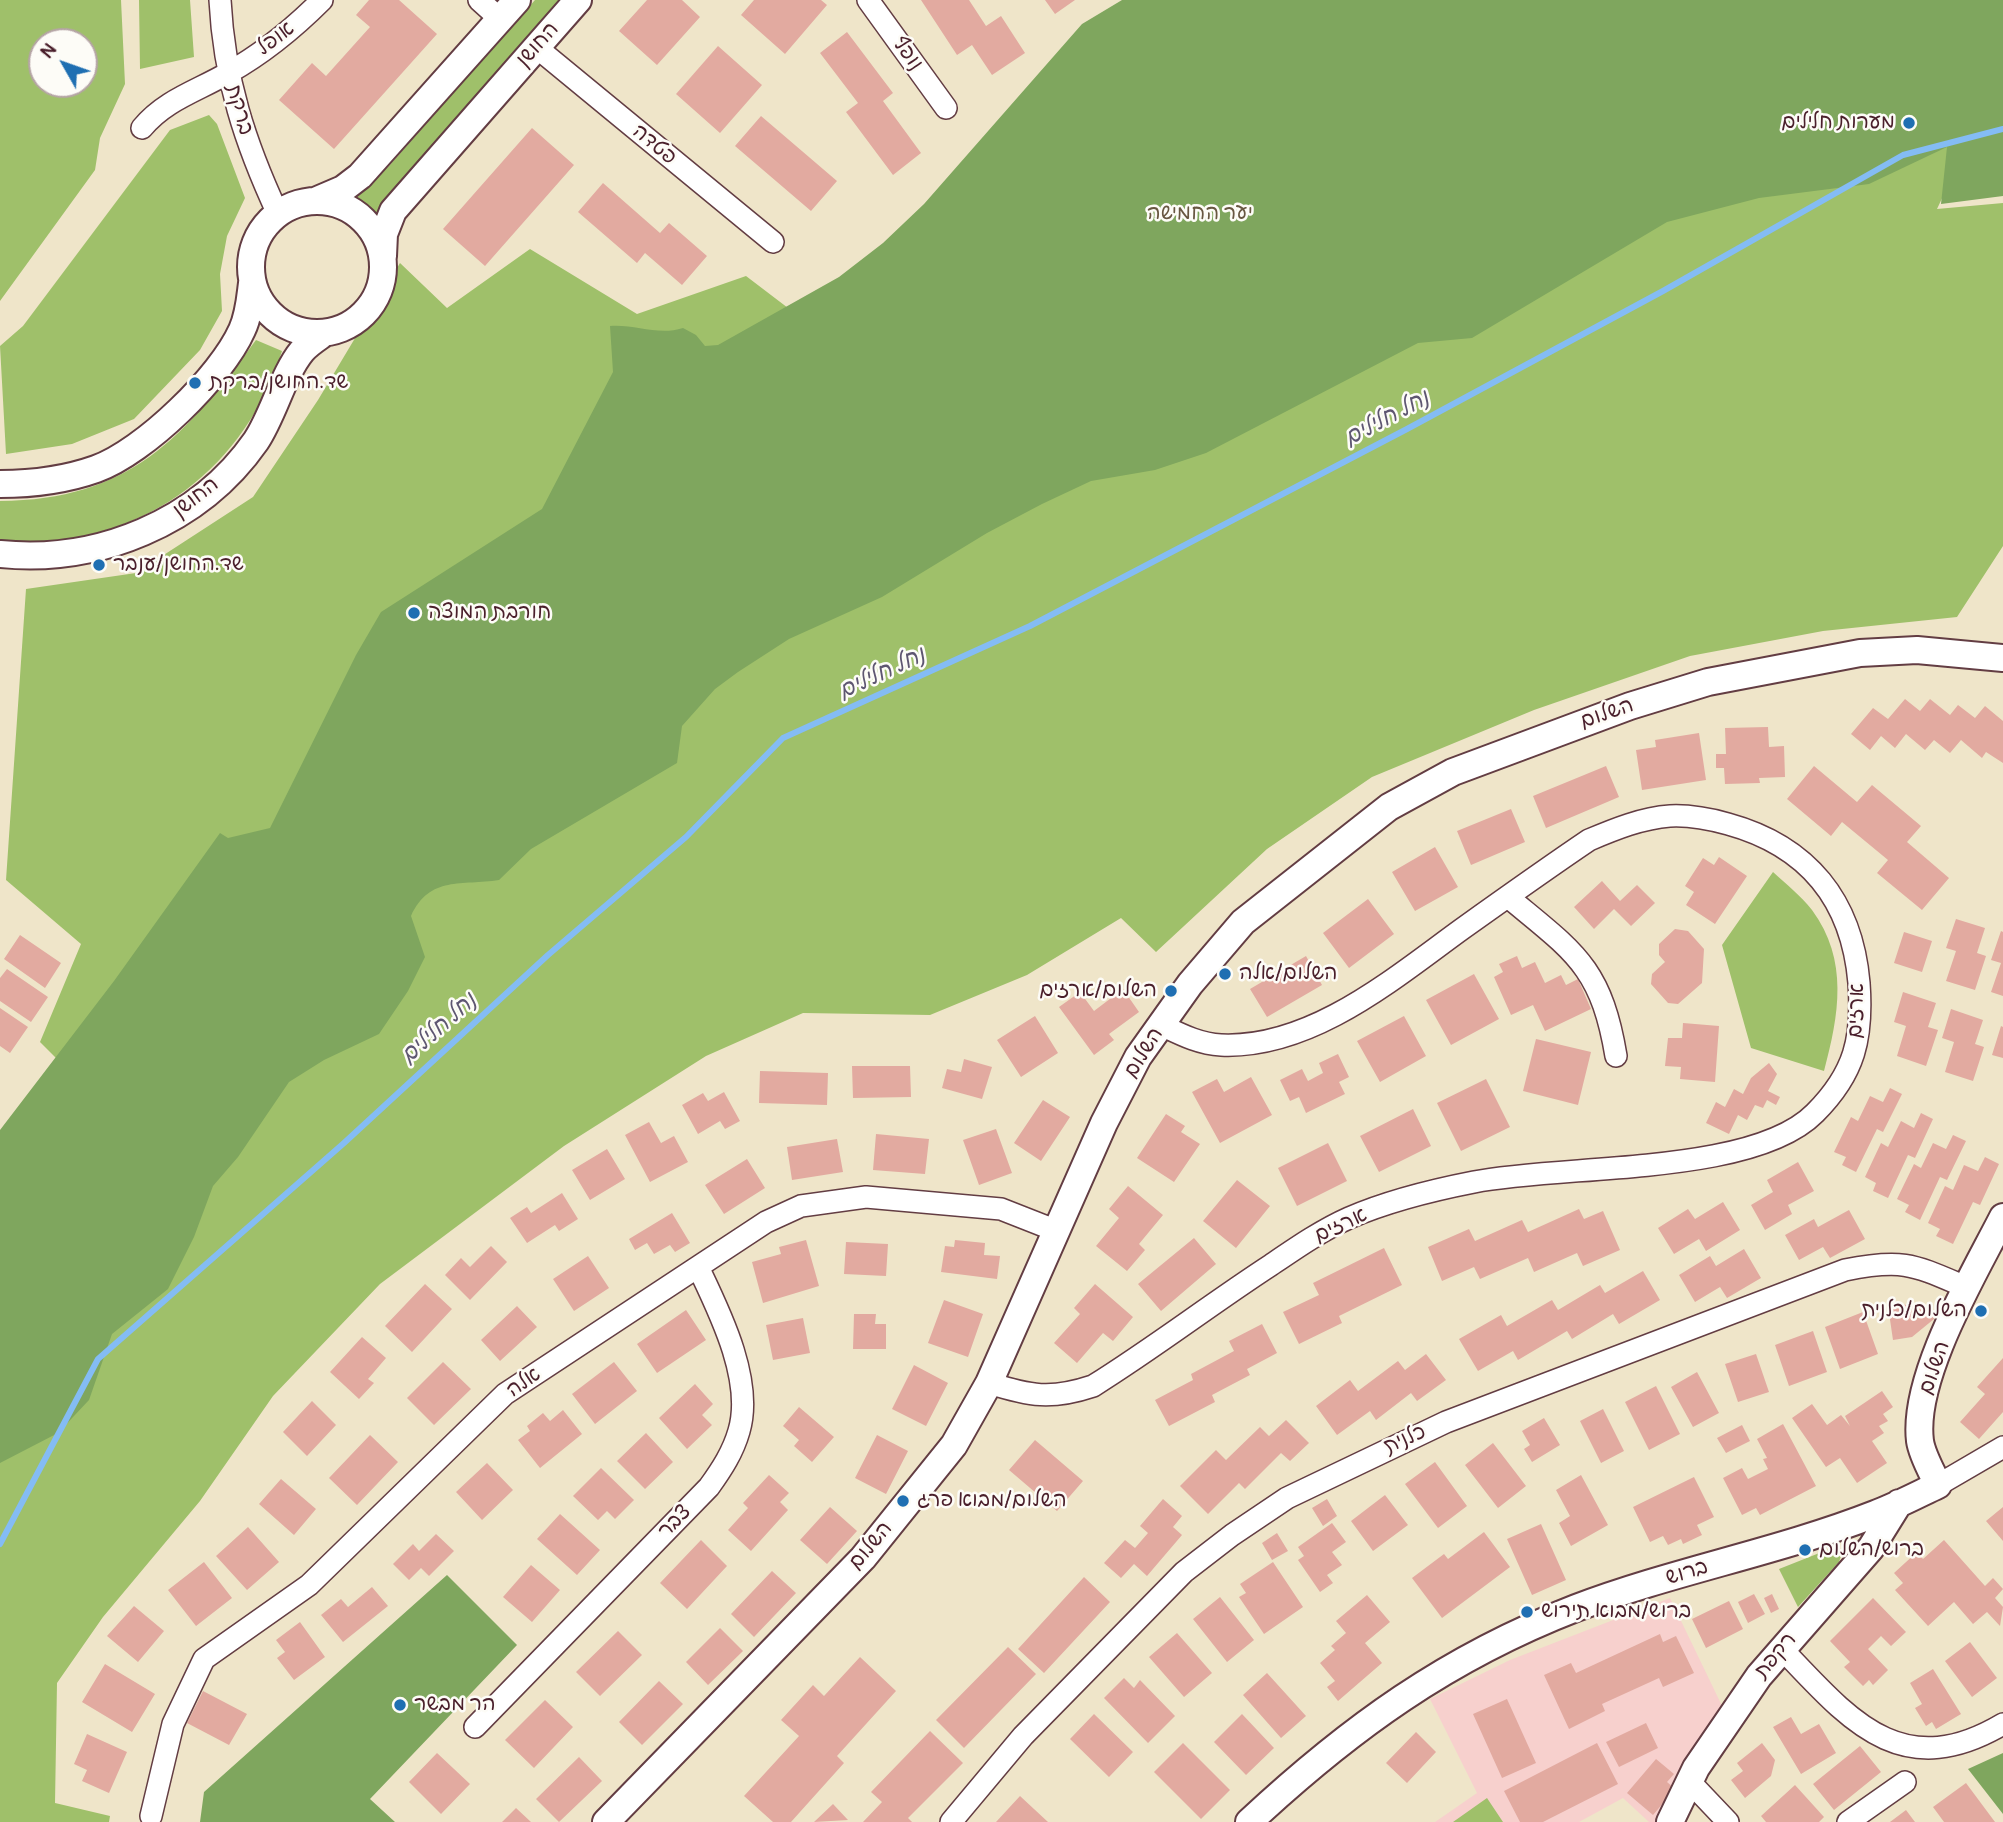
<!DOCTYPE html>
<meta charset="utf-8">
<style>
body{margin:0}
#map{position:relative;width:2003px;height:1822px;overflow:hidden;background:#efe5c9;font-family:Pangolin,sans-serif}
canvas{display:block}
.north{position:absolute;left:28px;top:28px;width:70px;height:70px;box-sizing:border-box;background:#fdfcf7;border:2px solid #b5a4a5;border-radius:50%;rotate:310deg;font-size:19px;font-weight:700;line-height:28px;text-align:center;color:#4a1f2b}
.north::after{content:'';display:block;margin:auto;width:24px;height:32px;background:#1f6fb2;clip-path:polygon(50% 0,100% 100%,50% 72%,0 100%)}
</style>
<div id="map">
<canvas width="2003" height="1822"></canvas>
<div class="north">N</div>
</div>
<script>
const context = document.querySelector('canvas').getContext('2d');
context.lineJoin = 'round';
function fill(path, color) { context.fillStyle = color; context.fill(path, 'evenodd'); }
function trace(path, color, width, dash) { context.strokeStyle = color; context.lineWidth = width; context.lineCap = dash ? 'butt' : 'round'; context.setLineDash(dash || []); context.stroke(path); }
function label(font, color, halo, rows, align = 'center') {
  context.font = font + ' Pangolin,"Playpen Sans Hebrew",sans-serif'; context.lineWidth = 5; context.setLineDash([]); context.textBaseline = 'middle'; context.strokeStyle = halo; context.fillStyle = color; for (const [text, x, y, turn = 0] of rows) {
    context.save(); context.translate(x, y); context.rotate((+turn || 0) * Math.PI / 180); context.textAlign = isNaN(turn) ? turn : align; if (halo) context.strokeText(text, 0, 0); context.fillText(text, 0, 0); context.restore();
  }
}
fill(new Path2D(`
 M1670,1598l54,112 -63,112h-12l-26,-24 -44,24h-144l42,-29 -47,-94 80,-39z`), '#f7d0cd');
fill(new Path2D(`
 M0,0h121l4,84 -25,54 -5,32 -95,131zM42,42h42v42h-42z
 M139,0h51l4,57 -54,12z
 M535,0h26l-160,180 -20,25 -6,15 -25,-19 38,-34z
 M209,115l8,9 28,74 -18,38 -7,38 2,37 -22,39 -66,69 -62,25 -66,10 -6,-108 23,-20 147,-196z
 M1973,132l-36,77 66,-6v343l-46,71 -134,14 -133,25 -156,54 -162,67 -105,72 -111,103 -35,-34 -94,57 -97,40 -127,-2 -97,43 -142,90 -184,138 -107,112 -73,105 -97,116 -46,66 -2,120 55,13 -1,6h-109v-383l402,-547 269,-182 350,-215 673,-288z
 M530,249l107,65 109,-38 67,51 -260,183 -288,334 -200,223 -25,-25 41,-98 -75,-64 20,-291 110,-16 117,-76 65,-97 82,-137 47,45z
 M256,340l26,11c-39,125 -151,202 -282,189v-39c129,-1 184,-63 256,-161z
 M1773,872c13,12 28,24 39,38 37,50 27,105 12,161l-73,-23 -29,-103z
 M1832,1548l10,5 -3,9 -41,45 -19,-38z
 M1487,1798l16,24h-50z`), '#9fc06a');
fill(new Path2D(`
 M1122,0h881v196l-62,8 6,-57 -78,37 -110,14 -92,24 -195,116 -54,5 -212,110 -51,17 -64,11 -49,23 -55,29 -105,64 -93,42 -51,33 -23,17 -33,37 -5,37 -146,86 -32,31c-37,6 -69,-5 -88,36l14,41 -17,34 -29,43 -55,26 -35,22 -51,75 -25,29 -19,51 -26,52 -56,45 -23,66 -31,33 -58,30v-333l114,-149 106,-148 8,5 42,-10 86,-173 25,-43 161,-103 71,-137 -3,-46c25,-2 48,10 73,2l13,7 9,11 13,-1 121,-68 44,-34 41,-39 158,-180z
 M447,1575l70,70 -147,154 25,23h-195l4,-30z
 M2003,1753v61l-35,-45z`), '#7fa65e');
trace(new Path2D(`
 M0,1544l98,-185 246,-216 204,-188 138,-118 97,-99 247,-112 377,-197 256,-138 240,-136 100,-26`), '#84bcf4', 6);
fill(new Path2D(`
 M369,0h30l38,34 -103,115 -55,-49 33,-37 14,13 44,-49 -14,-12z
 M647,0h35l18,17 -43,48 -38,-34z
 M754,0h67l6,5 -42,49 -44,-39z
 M921,0h48l17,26 15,-10 24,37 -33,22 -20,-30 -15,10z
 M1045,0h30l-20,14z
 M847,32l46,61 -10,8 38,52 -28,22 -47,-63 12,-9 -38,-50z
 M718,46l44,39 -42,48 -44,-39z
 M761,116l76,65 -26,30 -76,-65z
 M532,128l42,37 -89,101 -42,-37z
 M603,183l57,50 9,-10 38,33 -25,29 -37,-32 -8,10 -59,-51z
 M1905,699l15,12 10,-12 20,16 8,-10 17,13 10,-12 18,15v42l-17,-11 -4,6 -21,-18 -11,13 -16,-13 -9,10 -19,-16 -11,14 -14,-12 -11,14 -19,-16 22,-26 15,11z
 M1768,727l1,20 15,-1 1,31 -26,1 1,5 -35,1 -1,-16h-8v-14h10l-1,-26z
 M1699,733l7,47 -64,10 -6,-40 20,-3 -1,-7z
 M1606,766l13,31 -73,31 -13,-32z
 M1814,766l43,36 15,-17 49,41 -14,16 42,36 -27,32 -45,-37 11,-13 -46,-38 -11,14 -44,-37z
 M1511,809l14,33 -54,23 -14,-34z
 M1435,847l23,40 -43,24 -23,-39z
 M1719,857l28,19 -32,48 -29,-19 8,-13 -9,-6 18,-28 11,7z
 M1602,881l18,20 17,-16 18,18 -24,23 -17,-17 -20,20 -20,-22z
 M1368,899l26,35 -45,34 -26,-35z
 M1956,919l29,9 -8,25 9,3 -11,34 -29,-9 10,-30 -10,-3z
 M1675,929l13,2 16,18 -2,34 -24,21 -10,-1 -17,-19 1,-10 13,-12 -6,-7v-11z
 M2001,931l2,1v64l-12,-4 10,-29 -10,-3z
 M1904,932l28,9 -10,31 -28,-9z
 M20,935l41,28 -16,25 -41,-29z
 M1306,956l16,29 -55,32 -17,-28z
 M1517,956l5,12 13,-6 10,21 16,-8 5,10 12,-6 13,30 -46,22 -12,-26 -22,10 -17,-38 9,-5 -4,-8z
 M7,969l41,28 -17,25 -31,-21v-23z
 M1474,974l25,45 -48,26 -25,-45z
 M1123,989l16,23 -30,22 5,6 -20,15 -35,-48 21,-15 14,19z
 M1903,992l33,11 -8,24 10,3 -12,36 -29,-10 9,-30 -12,-4z
 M0,1008l28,19 -18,26 -10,-7z
 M1951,1009l32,11 -8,24 9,3 -11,34 -28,-9 9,-30 -12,-4z
 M1035,1016l23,37 -37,24 -24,-37z
 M1404,1016l22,40 -46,26 -23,-41z
 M1683,1023l36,3 -4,56 -35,-3 1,-12 -16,-1 3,-28h14z
 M2001,1026l2,1v31l-11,-3z
 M1536,1039l55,13 -13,53 -55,-14z
 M1338,1054l11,23 -10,5 6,12 -39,19 -7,-16 -9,4 -10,-21 22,-11 6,12 15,-8 -4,-10z
 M964,1059l28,8 -10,32 -40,-11 5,-19 14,3z
 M1769,1063l8,11 -9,17 12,6 -4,8 -9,-5 -4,8 -8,-3 -8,15 -9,-5 -9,19 -23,-11 10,-21 9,5 9,-18 9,5 8,-16z
 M852,1066h58l1,31 -58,1z
 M760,1071l68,2 -1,32 -68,-2z
 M1251,1077l21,38 -52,28 -28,-51 25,-13 7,13z
 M1486,1079l24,48 -49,24 -24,-48z
 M1890,1088l12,6 -19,38 -6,-3 -21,43 -14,-7 4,-8 -12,-5 17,-35 7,4 12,-25 13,6z
 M724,1092l16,29 -15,8 -5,-8 -22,13 -16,-29 21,-12 5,8z
 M1043,1100l27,17 -29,44 -27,-18z
 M1413,1109l18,37 -52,26 -19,-36z
 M1921,1113l12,6 -18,39 -7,-3 -20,43 -15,-7 3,-8 -11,-6 16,-34 7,4 13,-26 13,7z
 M1166,1114l19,12 -4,6 19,12 -26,38 -37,-24z
 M649,1122l12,21 13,-7 14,26 -38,20 -25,-47z
 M996,1129l16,44 -33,12 -16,-45z
 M876,1134l53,5 -4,35 -52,-4z
 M1953,1135l13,6 -19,39 -7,-3 -20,43 -15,-8 4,-7 -12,-6 17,-35 7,4 12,-25 13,6z
 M837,1139l6,33 -51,8 -5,-33z
 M1328,1143l19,38 -50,25 -19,-38z
 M607,1149l18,30 -35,21 -18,-30z
 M1985,1157l14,7 -19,41 -7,-3 -20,42 -17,-8 4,-7 -12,-6 17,-37 8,4 11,-25 14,6z
 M747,1159l18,29 -41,26 -19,-29z
 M1798,1162l16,29 -26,14 4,9 -27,16 -14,-25 22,-13 -6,-12z
 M1237,1180l33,26 -34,42 -33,-27z
 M1128,1186l35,29 -24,29 6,6 -18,21 -31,-25 23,-28 -10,-9z
 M562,1193l16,26 -19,12 -4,-6 -28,18 -17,-25 17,-11 4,6z
 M1723,1202l17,28 -34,21 -7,-12 -25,15 -16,-26 30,-19 7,10z
 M1579,1209l5,10 19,-8 17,39 -37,16 -6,-13 -43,19 -6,-14 -48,21 -6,-12 -32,14 -14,-34 41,-18 6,12 47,-21 6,12z
 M1849,1210l16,29 -35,19 -7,-11 -24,13 -14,-25 29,-16 4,8z
 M672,1213l18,30 -15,9 -5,-7 -16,9 -7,-11 -12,7 -6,-11z
 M1194,1238l22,26 -55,47 -23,-27z
 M806,1240l13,46 -56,17 -11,-41 29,-8 -2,-7z
 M955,1240l30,3 -1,12 16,1 -3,23 -56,-7 4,-26 9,1z
 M846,1242l42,2 -2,32 -42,-2z
 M491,1246l16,16 -37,38 -25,-25 16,-17 9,9z
 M1384,1248l18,37 -63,31 3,7 -43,21 -16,-32 36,-17 -6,-12z
 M1744,1249l17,29 -34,20 -7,-11 -25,15 -16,-27 31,-19 6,10z
 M588,1256l21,32 -35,23 -21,-32z
 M1643,1271l17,29 -41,24 -6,-10 -41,25 -5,-8 -49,29 -5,-9 -35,20 -19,-32 42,-24 6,11 45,-26 6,10 42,-25 5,8z
 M425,1284l27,25 -40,43 -27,-26z
 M1095,1284l38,33 -20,24 -10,-8 -26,30 -23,-20 26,-29 -6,-6z
 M944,1300l39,14 -15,43 -40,-14z
 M1900,1304l33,5 1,10 -22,18 -19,3 -5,-34z
 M517,1306l20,21 -37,34 -19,-21z
 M686,1310l20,30 -49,33 -20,-29z
 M1863,1312l15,42 -38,15 -15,-42z
 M854,1314h22l-1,10h11v25h-33z
 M803,1318l7,35 -37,7 -7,-35z
 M1262,1324l15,29 -30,16 3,6 -38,20 3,7 -46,24 -14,-26 38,-20 -2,-6 43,-23 -5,-10z
 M1813,1331l14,41 -38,14 -14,-41z
 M362,1337l24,21 -18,21 6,4 -15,16 -29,-27z
 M1426,1354l20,26 -29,21 -6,-8 -35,27 -6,-9 -33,24 -21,-29 34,-26 8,11 40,-30 7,9z
 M1756,1354l13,38 -31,10 -13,-38z
 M2003,1358v54l-24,27 -19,-17 25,-28 -8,-7z
 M443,1362l28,27 -37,36 -27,-27z
 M614,1362l23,29 -42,33 -23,-30z
 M914,1365l34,18 -22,43 -34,-17z
 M1697,1372l22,41 -26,14 -22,-40z
 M695,1384l18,20 -11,11 10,10 -25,24 -28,-31z
 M1656,1386l24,48 -31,16 -24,-48z
 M1882,1391l11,16 -10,7 5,7 -9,5 5,7 -12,8 15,22 -30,20 -17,-25 -14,9 -34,-49 20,-14 15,21 14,-10 9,11 -5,-10z
 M312,1401l24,24 -29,31 -24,-24z
 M799,1407l35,30 -22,25 -18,-16 5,-6 -16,-14z
 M1603,1409l21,42 -23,12 -21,-42z
 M563,1410l19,24 -42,34 -22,-28 12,-9 -3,-5 16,-13 7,8z
 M1544,1418l16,27 -28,17 -8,-13 6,-4 -8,-14z
 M1286,1420l23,23 -19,18 -9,-8 -36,36 -6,-6 -31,31 -28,-28 36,-36 10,10 34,-33 9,9z
 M1783,1424l33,62 -56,29 -4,-7 -14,7 -19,-37 19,-10 6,11 20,-10 -5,-10 4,-1 -10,-19z
 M1742,1425l8,16 -24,12 -9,-15z
 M646,1433l27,29 -28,27 -28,-28z
 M370,1435l28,27 -41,43 -28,-27z
 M877,1435l31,16 -22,43 -31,-16z
 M1035,1440l48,41 -26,30 -48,-41z
 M1493,1443l33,43 -28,22 -33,-43z
 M1435,1462l32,44 -29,22 -33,-44z
 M487,1463l26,27 -31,30 -26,-28z
 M601,1468l33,32 -19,19 -8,-8 -9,9 -25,-24z
 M769,1475l20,18 -9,9 8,8 -37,41 -23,-21 20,-22 -5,-5z
 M1581,1475l27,50 -37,21 -12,-23 11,-7 -14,-26z
 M1694,1477l20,40 -17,8 5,10 -19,9 -2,-5 -13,6 -5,-9 -13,6 -17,-35z
 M281,1479l35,30 -22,26 -35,-31z
 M1385,1495l23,30 -35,26 -22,-30z
 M1163,1499l19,17 -9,11 9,8 -35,41 -13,-12 -13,14 -17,-15 21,-23 10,8 13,-15 -8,-7z
 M1327,1499l10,17 -14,10 -11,-18z
 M830,1507l27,24 -30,33 -27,-24z
 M2003,1507v34l-17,-20z
 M560,1514l40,36 -23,25 -40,-36z
 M1332,1523l14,19 -14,10 10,13 -15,10 6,8 -13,9 -22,-32 6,-4 -6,-9z
 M1541,1524l25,56 -34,15 -25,-56z
 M248,1527l31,35 -32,28 -31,-34z
 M1484,1532l26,35 -68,51 -30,-40 32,-24 4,5z
 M1277,1533l11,18 -16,9 -10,-17z
 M436,1534l18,17 -25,25 -8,-8 -12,12 -16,-16 20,-20 6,7z
 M701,1540l26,26 -40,43 -27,-26z
 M1944,1540l41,46 8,-8 10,11 -8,9 8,9 -3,19 -13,-14 -14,12 -19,-22 -26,24 -33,-36 8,-7 -9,-10 23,-21 6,7z
 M204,1562l28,36 -36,28 -28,-36z
 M1273,1562l30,45 -39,27 -25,-37 7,-4 -6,-9z
 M531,1565l29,25 -28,32 -29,-25z
 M772,1571l24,22 -42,44 -23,-23z
 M1084,1577l26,25 -66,71 -26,-24z
 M372,1587l16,19 -45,36 -22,-27 20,-16 7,8z
 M1754,1594l11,20 -17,9 -10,-21z
 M1772,1594l7,15 -8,4 -7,-15z
 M1367,1595l23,27 -25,21 17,20 -44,38 -11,-14 8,-6 -15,-18 15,-13 -4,-4 15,-13 -10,-12z
 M1220,1597l34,43 -27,22 -34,-43z
 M1873,1598l33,34 -15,14 -10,-10 -13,13 20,21 -15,15 -4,-5 -6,6 -19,-19 6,-5 -20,-21z
 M1729,1601l14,28 -37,19 -14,-29z
 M134,1606l30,25 -26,31 -31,-26z
 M300,1622l25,35 -31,23 -17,-22 8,-6 -9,-12z
 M720,1628l23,23 -35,34 -22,-23z
 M618,1631l24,24 -42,41 -24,-24z
 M1177,1633l35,40 -28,24 -35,-40z
 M1660,1634l3,8 13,-6 18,37 -31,14 -4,-9 -57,26 3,7 -36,18 -25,-54 27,-12 5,10z
 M1970,1642l27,36 -25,19 -27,-36z
 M1008,1647l28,27 -72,74 -28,-28z
 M860,1657l36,34 -59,65 7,7 -53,59h-18l-29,-26 55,-60 -18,-16 32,-35 11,11z
 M105,1664l50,30 -23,38 -50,-30z
 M1933,1669l28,45 -25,15 -4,-7 -6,4 -11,-18 7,-4 -12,-21z
 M1267,1673l39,43 -25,22 -38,-43z
 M1124,1678l10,10 6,-8 35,36 -27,27 -44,-45z
 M659,1681l24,23 -41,41 -23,-23z
 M203,1691l44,23 -18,31 -42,-22z
 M1507,1699l29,64 -34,15 -29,-64z
 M545,1700l28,27 -39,41 -29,-28z
 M1094,1714l39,38 -24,25 -39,-38z
 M1242,1714l32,34 -28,27 -32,-33z
 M1791,1717l10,17 18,-10 17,29 -35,21 -28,-47z
 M1646,1723l12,25 -39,19 -13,-25z
 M930,1731l33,32 -55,55 4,4h-49l19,-20 -11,-10z
 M1416,1732l20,20 -29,31 -21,-20z
 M87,1734l40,18 -18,41 -27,-12 5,-11 -13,-6z
 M1183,1743l47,47 -29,29 -47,-47z
 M1597,1743l21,41 -75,38h-23l-16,-31z
 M1762,1743l13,17 -4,16 -26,22 -14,-18 12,-9 -6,-8z
 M1860,1746l21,26 -47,38 -21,-26z
 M437,1753l33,31 -29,30 -32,-32z
 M579,1757l23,24 -43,41 -23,-23z
 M1656,1759l18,15 -7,8 8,7 -22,26 -26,-22z
 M1966,1783l29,39h-51l-11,-15z
 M1795,1785l29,32 -5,5h-53l-5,-6z
 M1020,1796l28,26h-52z
 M833,1804l15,16 -34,2z
 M516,1808l15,14h-29z
 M1906,1810l9,12h-25z`), '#e2aaa0');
const minor = new Path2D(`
 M220,0c4,79 25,143 58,214
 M479,0l21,19
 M868,0l78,108
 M536,47l237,195
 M142,128c23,-28 55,-37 86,-55 34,-19 66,-45 94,-73
 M1508,897c66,55 93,69 108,159
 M989,1383c41,13 62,17 104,3 61,-38 118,-82 178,-121 25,-17 51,-35 78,-47 39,-17 84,-28 125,-36 89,-18 279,-6 341,-69 40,-40 48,-75 44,-130 -7,-82 -51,-137 -131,-159 -18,-5 -39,-9 -58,-8 -28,2 -55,13 -81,24 -43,29 -85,59 -127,89 -69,50 -151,120 -241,116 -22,-1 -41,-11 -60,-20
 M1938,1485l65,-38
 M1781,1648c67,70 119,137 222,76
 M475,1727l234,-240c13,-18 24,-35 30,-56 15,-51 -20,-120 -41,-164
 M1690,1782l38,40
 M151,1816l22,-92 31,-65 105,-74 196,-191 261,-172 35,-16 65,-9 135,12 56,22
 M951,1822l72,-86 161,-164 48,-37 55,-37 159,-76 399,-152c59,-12 69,-5 123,18
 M1848,1822l57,-40`);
const tertiary = new Path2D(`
 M251 267a66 66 0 1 1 132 0a66 66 0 1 1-132 0Z
 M315,201l28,-12 17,-13 157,-176
 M383,256l1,-22 9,-23 185,-211
 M0,484c32,0 65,-4 96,-15 48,-17 125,-92 146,-139 7,-15 8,-31 10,-47
 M0,554c97,10 199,-31 256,-113 18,-27 27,-67 46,-90 6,-7 14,-12 21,-17
 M606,1822l257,-264 91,-113 35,-62 115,-260 34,-66 52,-73 53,-62 146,-115 64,-35 177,-66 78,-24 152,-29 57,-3 86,8
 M1249,1822c101,-94 198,-164 327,-214 97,-37 202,-56 299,-94 21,-8 42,-19 63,-29 -6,-13 -16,-30 -18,-44 -8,-64 54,-167 83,-224
 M1670,1822l26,-54 63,-92 112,-128 28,-45`);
trace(minor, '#633d43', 24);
trace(tertiary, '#633d43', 30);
trace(minor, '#fff', 21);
trace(tertiary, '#fff', 26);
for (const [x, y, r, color] of [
 [1909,123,7,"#1f6fb2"],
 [195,383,7,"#1f6fb2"],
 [99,565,7,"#1f6fb2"],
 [414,613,7,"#1f6fb2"],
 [1225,974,7,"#1f6fb2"],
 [1171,991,7,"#1f6fb2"],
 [1981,1311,7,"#1f6fb2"],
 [903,1501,7,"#1f6fb2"],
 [1805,1550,7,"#1f6fb2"],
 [1527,1612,7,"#1f6fb2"],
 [400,1705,7,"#1f6fb2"]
]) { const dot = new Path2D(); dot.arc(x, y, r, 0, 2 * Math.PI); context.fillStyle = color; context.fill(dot); trace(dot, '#fdfcf7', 2.5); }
label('21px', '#4a1f2b', '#fdfcf7', [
 ["אופל",276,39,-37],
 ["החושן",538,45,-48],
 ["נופף",907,54,54],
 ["ברקת",239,110,74],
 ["פטדה",654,145,40],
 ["החושן",196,498,-38],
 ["השלום",1607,714,-19],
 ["ארזים",1857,1011,-88],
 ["השלום",1144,1053,-58],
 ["ארזים",1341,1226,-25],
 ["השלום",1935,1368,-71],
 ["אלה",524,1383,-35],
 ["כלנית",1405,1440,-24],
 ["צבר",675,1522,-46],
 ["השלום",871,1546,-50],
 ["ברוש",1687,1573,-17],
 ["רקפת",1776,1656,-50]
]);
label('21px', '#4a1f2b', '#fdfcf7', [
 ["מערות חלילים",1895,123,"right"],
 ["שד.החושן/ברקת",209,383],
 ["שד.החושן/ענבר",113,565],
 ["חורבת המוצה",428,613],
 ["השלום/אלה",1239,974],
 ["השלום/ארזים",1157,991,"right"],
 ["השלום/כלנית",1967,1311,"right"],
 ["השלום/מבוא פרג",917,1501],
 ["ברוש/השלום",1819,1550],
 ["ברוש/מבוא תירוש",1541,1612],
 ["הר מבשר",414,1705]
], 'left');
label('21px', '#685741', '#fdfcf7', [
 ["יער החמישה",1200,214]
]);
label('italic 23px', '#5e5671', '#fdfcf7', [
 ["נחל חלילים",1387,419,-28],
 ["נחל חלילים",882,674,-25],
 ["נחל חלילים",439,1029,-42]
]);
</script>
